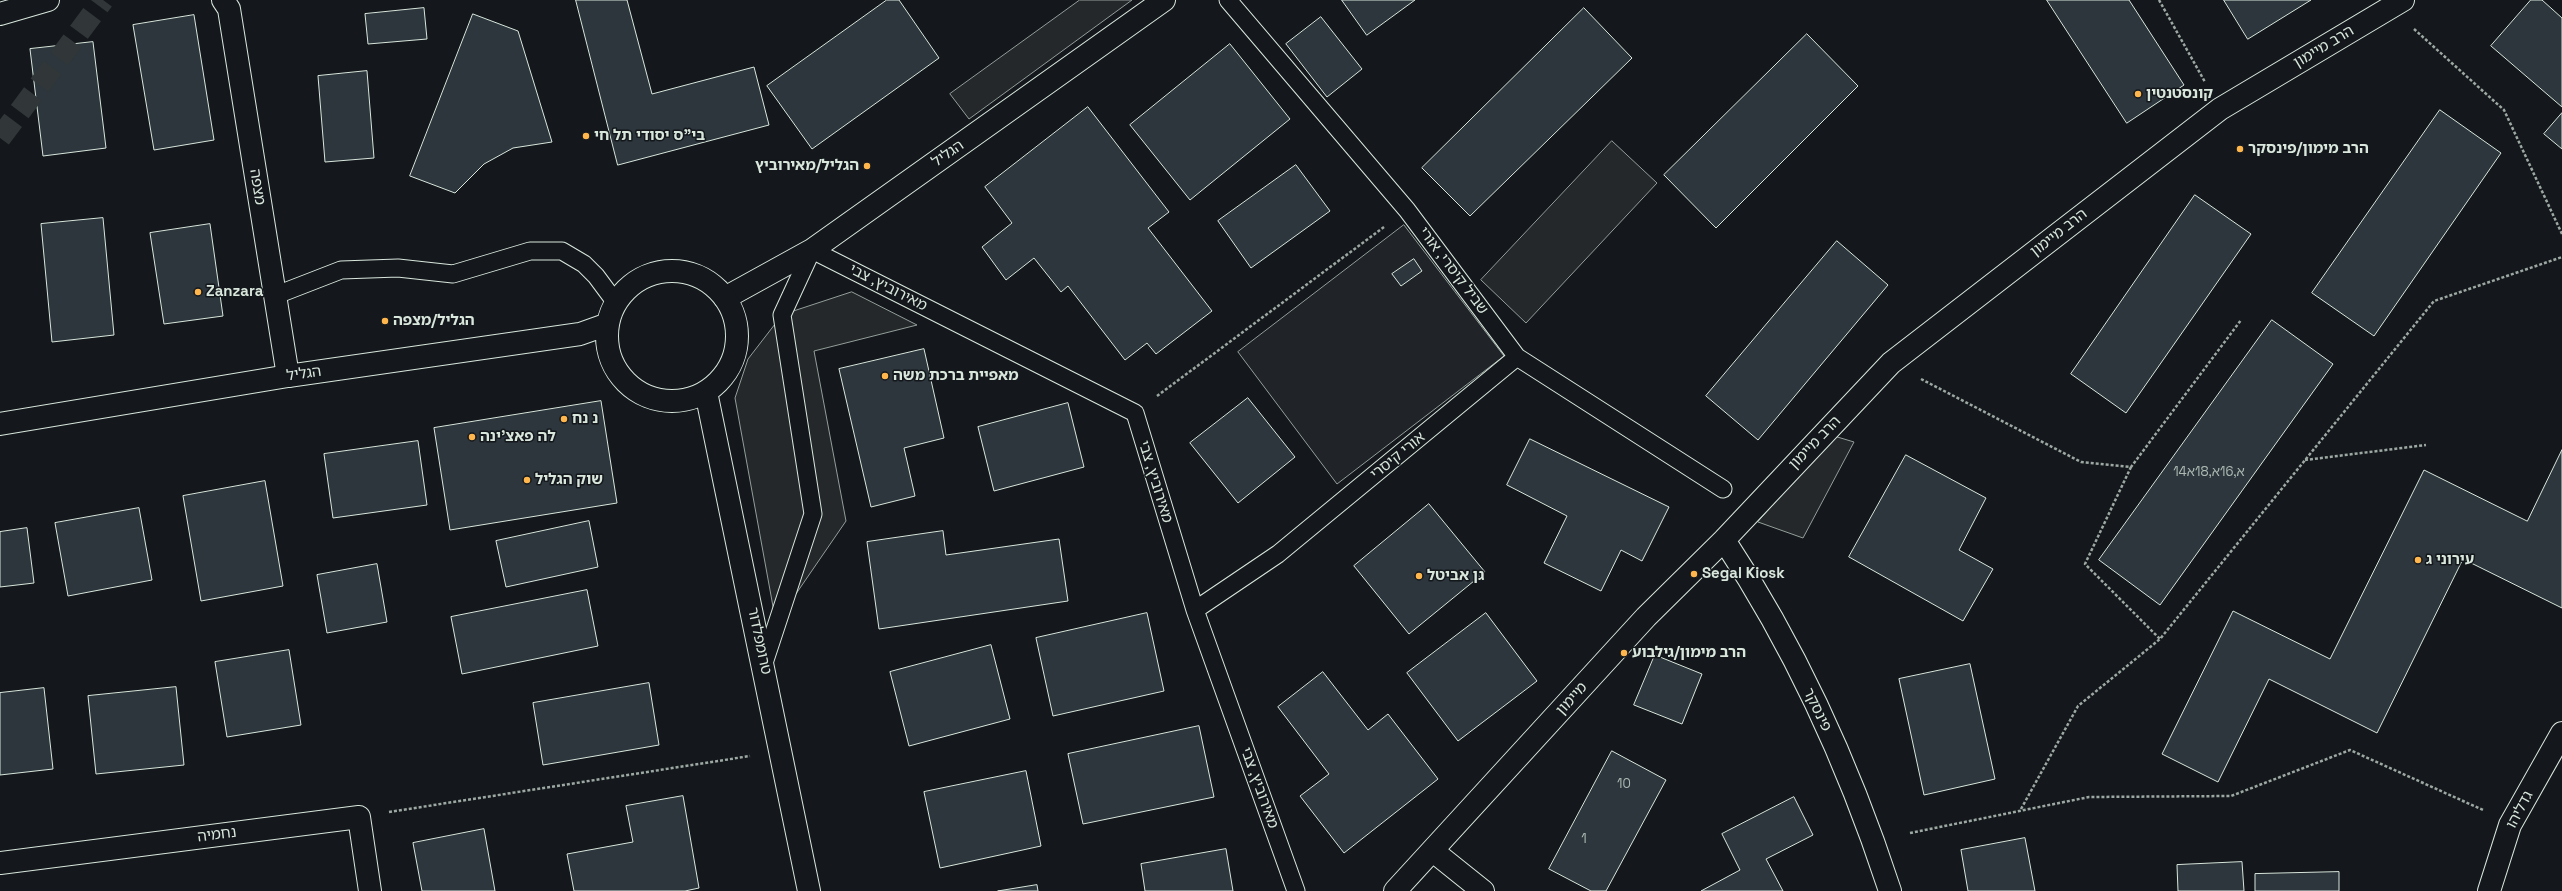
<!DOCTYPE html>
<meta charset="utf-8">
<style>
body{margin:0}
canvas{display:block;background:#14181c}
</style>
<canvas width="2562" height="891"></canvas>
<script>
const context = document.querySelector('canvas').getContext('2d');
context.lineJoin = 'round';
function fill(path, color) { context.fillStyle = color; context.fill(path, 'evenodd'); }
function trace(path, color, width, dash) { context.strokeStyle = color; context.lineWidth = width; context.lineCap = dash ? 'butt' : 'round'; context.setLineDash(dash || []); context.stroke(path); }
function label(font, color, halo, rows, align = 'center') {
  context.font = font + ' "Space Grotesk","Noto Sans Hebrew",sans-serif'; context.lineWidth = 3; context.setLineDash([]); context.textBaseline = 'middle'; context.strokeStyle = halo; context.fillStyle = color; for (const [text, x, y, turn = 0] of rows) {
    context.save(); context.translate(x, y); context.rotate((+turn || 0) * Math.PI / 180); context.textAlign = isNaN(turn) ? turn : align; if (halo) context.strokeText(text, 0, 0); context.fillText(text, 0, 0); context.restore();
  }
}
const green = new Path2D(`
 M1404,225l100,131 -167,128 -99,-132z`);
fill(green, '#202428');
trace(green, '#939e99', 1);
const parking = new Path2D(`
 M1080,0h52l-163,119 -19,-25z
 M1612,141l45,42 -131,140 -45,-43z
 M852,292l65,33 -103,26 32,170 -70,102 -41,-225 13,-39 34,-44z
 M1834,436l20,6 -51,96 -45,-16z`);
fill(parking, '#24282b');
trace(parking, '#939e99', 1);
const building = new Path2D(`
 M576,0h51l25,94 102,-27 15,58 -151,40z
 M887,0h12l40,58 -127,91 -45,-63z
 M1342,0h73l-48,35z
 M2047,0h82l55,85 -57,38z
 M2224,0h87l-63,39z
 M2531,0h11l20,18v89l-71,-61z
 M424,8l3,31 -59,5 -3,-30z
 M1584,8l48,50 -162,158 -48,-48z
 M473,14l45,17 34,111 -39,6 -29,16 -29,29 -45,-17z
 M194,15l20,125 -60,10 -21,-125z
 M1321,17l41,52 -35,28 -41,-53z
 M1807,34l51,52 -142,142 -52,-53z
 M93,42l13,106 -63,8 -13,-107z
 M1230,44l60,75 -100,81 -60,-75z
 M367,71l7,87 -49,4 -7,-86z
 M1088,107l81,105 -21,16 64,83 -56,43 -9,-11 -22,17 -57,-74 -7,6 -27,-34 -28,22 -24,-33 30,-24 -27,-36z
 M2440,110l61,43 -127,183 -62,-43z
 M2562,113v36l-18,-15z
 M1296,165l34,46 -79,57 -33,-47z
 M2195,195l56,39 -125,179 -55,-39z
 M103,218l11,117 -62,7 -11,-118z
 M210,224l13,92 -59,8 -14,-91z
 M1837,241l51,44 -130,155 -52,-44z
 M1414,259l8,12 -21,15 -9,-12z
 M2272,320l61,44 -173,241 -61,-45z
 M924,349l20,89 -40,10 11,48 -44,11 -32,-138z
 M1248,398l47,59 -57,46 -48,-60z
 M601,401l16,102 -167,27 -16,-102z
 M1068,403l16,64 -90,24 -16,-64z
 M1530,439l139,68 -27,54 -21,-11 -20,41 -57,-28 23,-47 -60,-31z
 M418,441l9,64 -94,13 -9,-64z
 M2562,450v158l-99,-49 -86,174 -108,-54 -51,103 -56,-28 71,-143 97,48 94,-189 103,51z
 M1906,455l80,43 -27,52 34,19 -30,52 -114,-64z
 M265,481l18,105 -82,15 -18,-105z
 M1429,504l56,68 -76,62 -55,-68z
 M139,508l13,72 -84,16 -13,-73z
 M589,521l9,46 -92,20 -10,-46z
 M27,528l7,55 -34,4v-55z
 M943,531l3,24 113,-16 9,62 -189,28 -12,-87z
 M377,564l10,58 -60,11 -10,-58z
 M587,590l11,56 -136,28 -11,-57z
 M1147,613l17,78 -111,25 -17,-78z
 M1486,613l51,68 -79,60 -51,-68z
 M991,645l19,74 -101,27 -19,-74z
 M289,650l12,75 -74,12 -12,-75z
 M1655,655l47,19 -20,50 -48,-19z
 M1970,664l25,115 -71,16 -25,-116z
 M1323,672l45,58 20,-16 50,65 -94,74 -44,-57 29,-22 -51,-67z
 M649,683l10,62 -116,20 -10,-62z
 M176,687l8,78 -88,9 -8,-78z
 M44,688l9,81 -53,6v-82z
 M1199,726l15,71 -131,27 -15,-70z
 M1612,751l54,29 -60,111h-15l-42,-22z
 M1026,771l15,75 -101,22 -16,-76z
 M683,796l16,92 -14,3h-111l-7,-37 66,-12 -7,-36z
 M1794,797l19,38 -47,24 17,32h-82l39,-21 -18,-36z
 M484,829l11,62h-73l-9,-48z
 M2025,838l10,53h-67l-7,-41z
 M1226,849l7,42h-88l-4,-27z
 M2242,862l2,29h-66l-1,-26z
 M2339,872v19h-84v-17z
 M1037,885l1,6h-40z`);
fill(building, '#2c363c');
trace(building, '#d8e6dc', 1);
trace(new Path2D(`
 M0,138l103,-138`), '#313739', 22, [22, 11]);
const lane = new Path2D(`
 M1228,0l179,210 110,147 206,132
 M274,296l67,-26 57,-2 55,6 77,-23h32l22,13 12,12 20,27
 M1195,610l83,-56 239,-197
 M764,663l49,-149 -31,-199 30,-65 323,163 60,197 101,281`);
const street = new Path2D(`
 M223,0l6,9 59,367
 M0,14l48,-14
 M725,298l87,-48 352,-250
 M1724,540c71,107 126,228 166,351
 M1433,851l50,40
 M0,863l359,-46 11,74
 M1395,891l251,-274 78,-77 167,-177 329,-254 183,-109
 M2489,891l21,-66 52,-92`);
const secondary = new Path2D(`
 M607 336a65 65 0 1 1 130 0a65 65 0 1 1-130 0Z
 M706,392l103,499
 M0,424l288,-48 292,-42 28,-10`);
trace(lane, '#d8e6dc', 19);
trace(street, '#d8e6dc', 24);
trace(secondary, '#d8e6dc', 24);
trace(new Path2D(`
 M2159,0l46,82
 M2414,29l90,81 58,124
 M1921,379l160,83 50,5 110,-147
 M1157,396l227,-169
 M2305,460l121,-15
 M2131,467l-46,97 75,75
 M2021,809l57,-103 82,-67 274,-338 128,-44
 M389,812l361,-56
 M1910,833l179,-36 142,-1 119,-46 133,60`), '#9da8a2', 2.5, [3, 2]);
trace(lane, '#14181c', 17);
trace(street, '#14181c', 22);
trace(secondary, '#14181c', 22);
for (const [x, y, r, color] of [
 [2138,94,4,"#ffb74d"],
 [586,136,4,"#ffb74d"],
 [2240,149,4,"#ffb74d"],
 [867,166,4,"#ffb74d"],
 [198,292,4,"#ffb74d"],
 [385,321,4,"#ffb74d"],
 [885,376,4,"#ffb74d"],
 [564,419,4,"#ffb74d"],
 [472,437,4,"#ffb74d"],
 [527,480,4,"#ffb74d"],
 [2418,560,4,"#ffb74d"],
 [1694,574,4,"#ffb74d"],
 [1419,576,4,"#ffb74d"],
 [1624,653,4,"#ffb74d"]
]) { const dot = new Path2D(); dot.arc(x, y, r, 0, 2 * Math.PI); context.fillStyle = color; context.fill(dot); trace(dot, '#14181c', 1.5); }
label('13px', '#adbab4', null, [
 ["14א,16א,18א",2209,472],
 ["10",1624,784],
 ["1",1584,839]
]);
label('15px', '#d8e6dc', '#14181c', [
 ["הרב מיימון",2324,47,-31],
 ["הגליל",948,154,-35],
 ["מצפה",257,187,81],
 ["הרב מיימון",2059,233,-38],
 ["שביל קיסרי, אורי",1453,271,53],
 ["מאירוביץ, צבי",888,288,27],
 ["הגליל",304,374,-8],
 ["הרב מיימון",1815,443,-46],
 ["אורי קיסרי",1398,456,-39],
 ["מאירוביץ, צבי",1155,482,73],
 ["טרומפלדור",759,641,78],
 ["מיימון",1572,699,-48],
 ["פינסקר",1817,710,64],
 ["מאירוביץ, צבי",1259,788,70],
 ["גדליהו",2520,810,-62],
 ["נחמיה",217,835,-7]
]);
label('bold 15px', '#d8e6dc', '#14181c', [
 ["קונסטנטין",2146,94],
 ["בי\"ס יסודי תל חי",594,136],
 ["הרב מימון/פינסקר",2248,149],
 ["הגליל/מאירוביץ",859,166,"right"],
 ["Zanzara",206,292],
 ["הגליל/מצפה",393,321],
 ["מאפיית ברכת משה",893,376],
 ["נ נח",572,419],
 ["לה פאצ'ינה",480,437],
 ["שוק הגליל",535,480],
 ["עירוני ג",2426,560],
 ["Segal Kiosk",1702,574],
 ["גן אביטל",1427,576],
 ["הרב מימון/גילבוע",1632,653]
], 'left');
</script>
